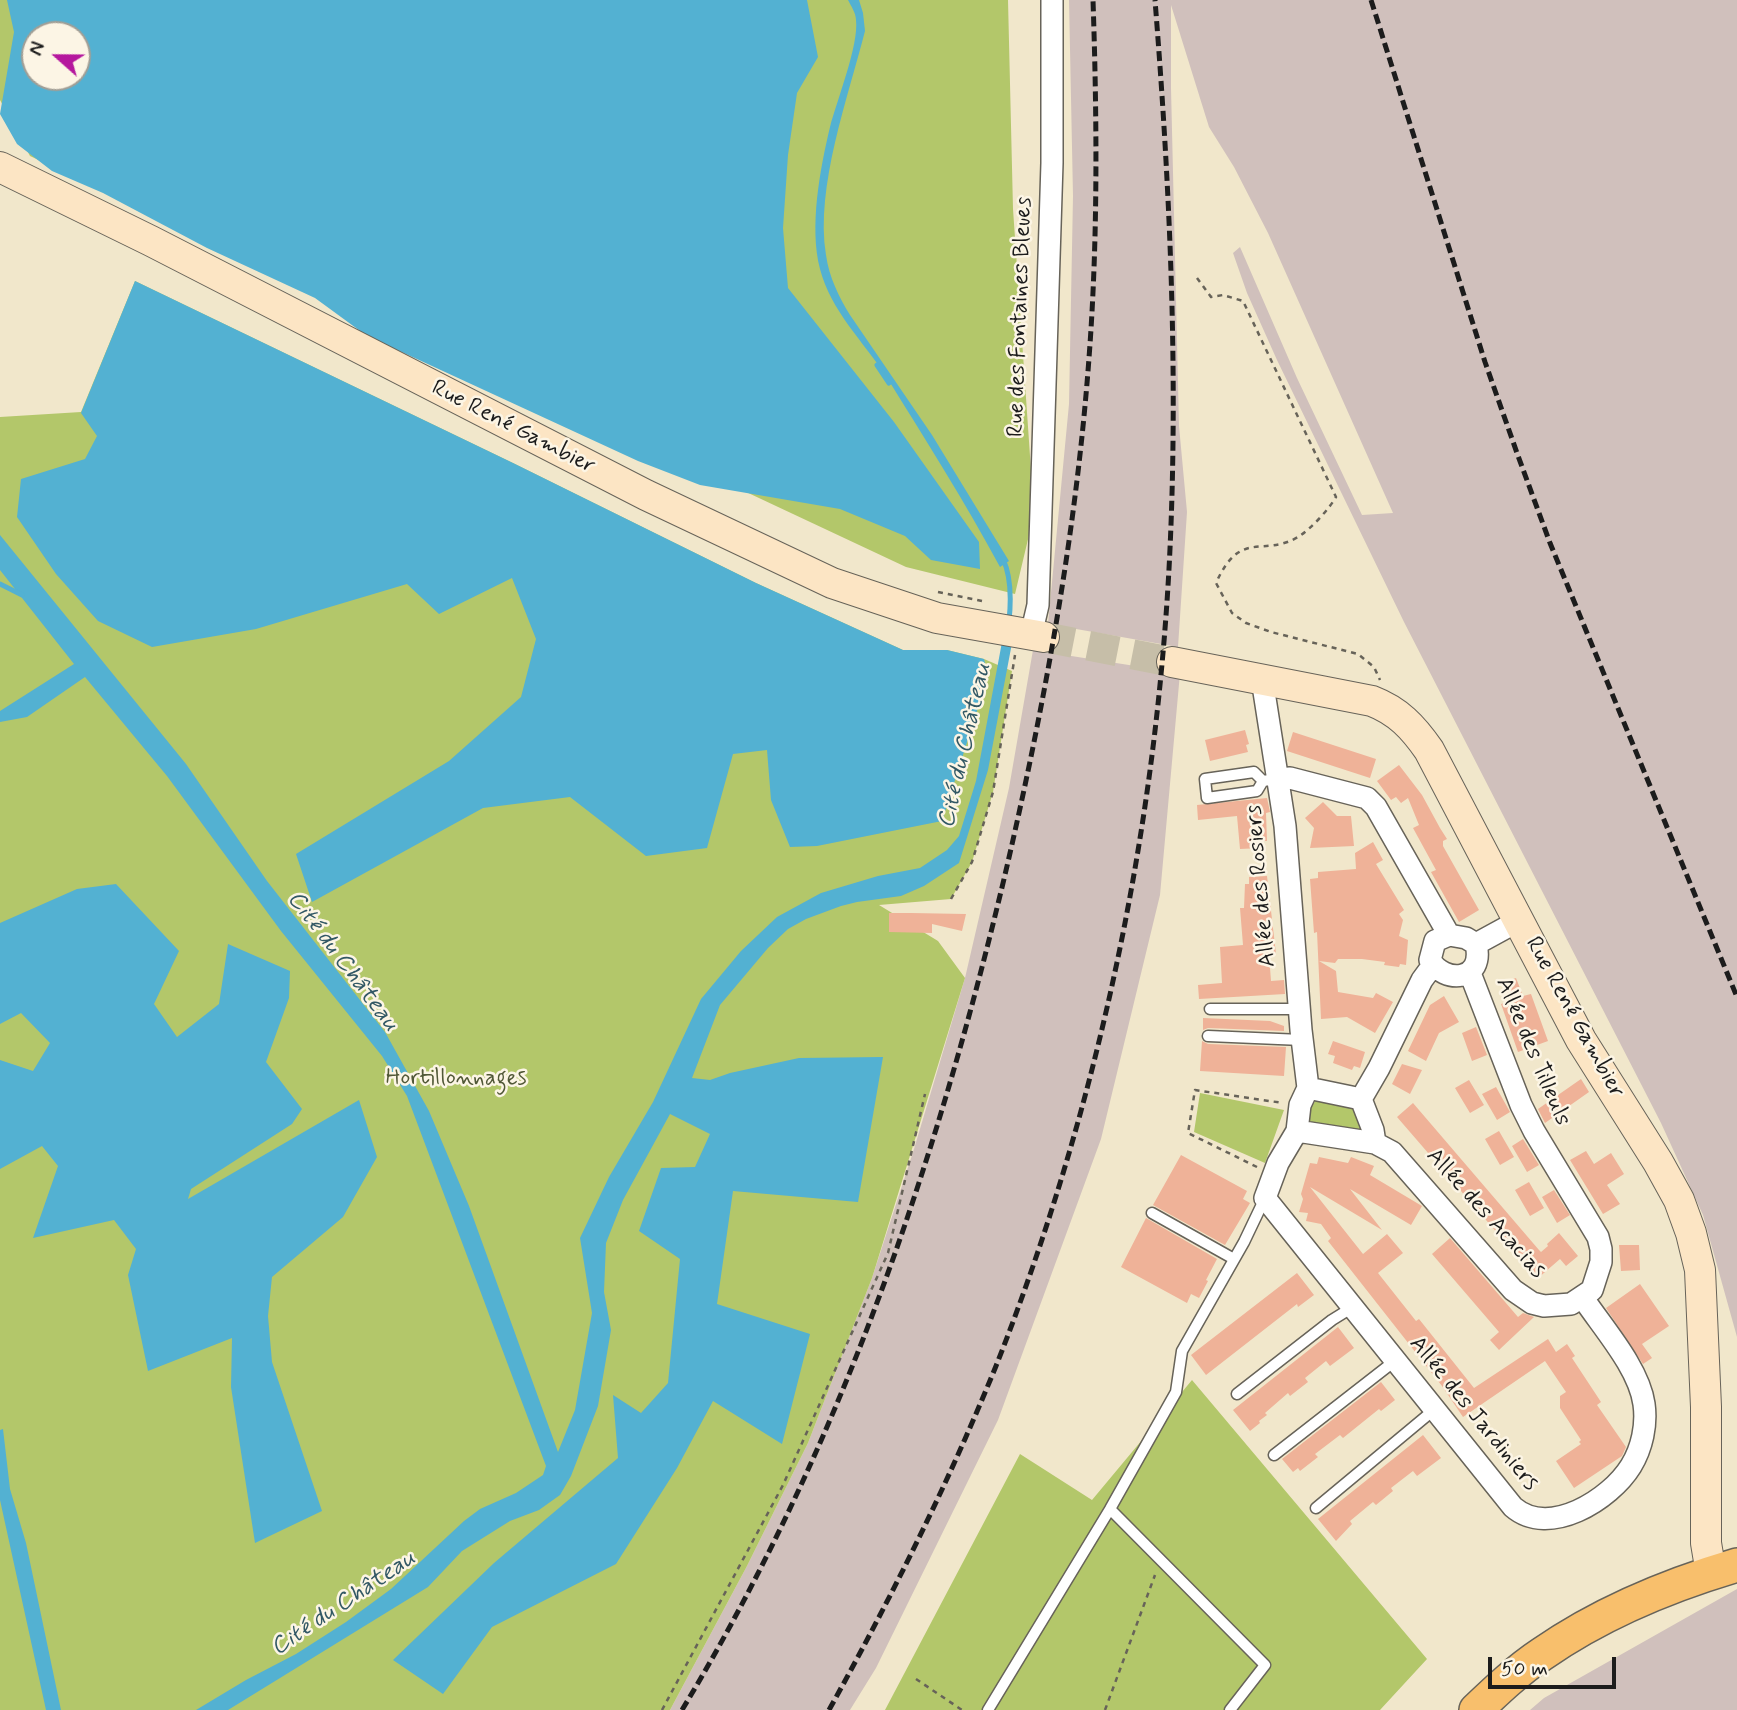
<!DOCTYPE html>
<meta charset="utf-8">
<style>
body{margin:0}
#map{position:relative;width:1737px;height:1710px;overflow:hidden;background:#f1e7cb;font-family:Mynerve,sans-serif}
canvas{display:block}
.north{position:absolute;left:21px;top:21px;width:70px;height:70px;box-sizing:border-box;background:#fcf5e5;border:2px solid #a29e95;border-radius:50%;rotate:291deg;font-size:19px;font-weight:700;line-height:28px;text-align:center;color:#1c1c1c}
.north::after{content:'';display:block;margin:auto;width:24px;height:32px;background:#b5179e;clip-path:polygon(50% 0,100% 100%,50% 72%,0 100%)}
.scale{position:absolute;left:1488px;top:1657px;width:128px;height:32px;box-sizing:border-box;border:4px solid #1c1c1c;border-top:0;padding-left:9px;font-size:21px;line-height:24px;white-space:nowrap;color:#1c1c1c;-webkit-text-stroke:5px #fcf5e5;paint-order:stroke}
</style>
<div id="map">
<canvas width="1737" height="1710"></canvas>
<div class="north">N</div>
<div class="scale">50 m</div>
</div>
<script>
const context = document.querySelector('canvas').getContext('2d');
context.lineJoin = 'round';
function fill(path, color) { context.fillStyle = color; context.fill(path, 'evenodd'); }
function trace(path, color, width, dash) { context.strokeStyle = color; context.lineWidth = width; context.lineCap = dash ? 'butt' : 'round'; context.setLineDash(dash || []); context.stroke(path); }
function label(font, color, halo, rows, align = 'center') {
  context.font = font + ' Mynerve,sans-serif'; context.lineWidth = 5; context.setLineDash([]); context.textBaseline = 'middle'; context.strokeStyle = halo; context.fillStyle = color; for (const [text, x, y, turn = 0] of rows) {
    context.save(); context.translate(x, y); context.rotate((+turn || 0) * Math.PI / 180); context.textAlign = isNaN(turn) ? turn : align; if (halo) context.strokeText(text, 0, 0); context.fillText(text, 0, 0); context.restore();
  }
}
fill(new Path2D(`
 M1069,0h668v1337l-34,-122 -42,-92 -257,-501 -127,-262 -30,-67 -14,-40 7,-6 57,131 65,137 31,-2 -125,-280 -34,-66 -25,-40 -38,-122v83l8,338 8,86 -9,135 -130,-23 21,-220 4,-208z
 M1033,650l147,23 -20,222 -59,244 -103,281 -122,248 -26,42h-180l77,-144 61,-123 64,-165 42,-129 51,-171 44,-190z
 M1737,1589v121h-207l14,-12z`), '#d0c0bc');
fill(new Path2D(`
 M0,0h1008l5,209 21,305 -19,80 -109,-27 -876,-411 -30,-56zM35,35h42v42h-42z
 M135,281l378,182 243,120 147,67h44l37,9 28,12 -19,121 -21,70 -21,37 -72,6 59,36 27,37 -93,300 -64,165 -61,123 -77,144h-670v-1293l81,-5z
 M1200,1093l84,17 -19,53 -71,-31z
 M1316,1100l41,10 5,24 -55,-12 3,-13z
 M1192,1380l235,279 -47,51h-495l135,-256 72,46z`), '#b3c76a');
fill(new Path2D(`
 M7,0h800l11,57 -21,36 -9,62 -5,73 5,60 106,134 85,120 1,27 -49,-9 -26,-24 -65,-27 -140,-24 -62,-24 -271,-125 -52,-38 -108,-50 -104,-55 -51,-22 -35,-27 -17,-30 14,-82zM35,35h42v42h-42z
 M848,0h11l4,13 2,18c-17,67 -50,156 -39,224 3,22 13,42 24,60l82,120 77,126 -9,6c-35,-65 -75,-128 -114,-191 -23,-35 -55,-65 -66,-107 -11,-42 0,-100 10,-142 7,-27 29,-82 26,-107 0,-7 -5,-14 -8,-20z
 M135,281l378,182 243,120 147,67h44l37,9 4,17 -46,145 -125,25 -27,1 -19,-47 -4,-50 -34,4 -26,94 -61,8 -76,-59 -87,11 -171,94 -16,-48 153,-93 72,-64 15,-58 -24,-61 -73,36 -32,-30 -151,45 -104,18 -54,-26 -42,-47 -39,-57 4,-38 64,-20 12,-23 -16,-23z
 M0,535l186,229 81,117 118,151 44,79 40,95 89,246 17,-42 17,-97 -12,-75 29,-61 44,-75 48,-103 40,-48 36,-34 44,-24 57,-17 42,-8 27,-18 12,-14 17,-55 26,-139 10,1 -24,127 -29,93 -35,23 -23,10 -44,6 -16,4 -35,13 -18,10 -20,19 -48,57 -28,73 18,2 20,-7 69,-15 84,-1 -25,145 -125,-11 -16,113 93,30 -28,110 -69,-43 -36,67 -61,96 -124,63 -49,67 -50,-34 101,-97 124,-105 -5,-63 28,18 27,-30 12,-124 -41,-28 22,-63 34,-1 15,-33 -40,-20 -47,86 -17,43 -2,49 7,38 -13,76 -27,70 -11,19 -21,15 -29,11 -48,30 -34,36 -200,123h-32l50,-30 50,-26 50,-32 45,-33 73,-68 16,-12 36,-16 27,-18 3,-9 -139,-370 -25,-40 -101,-125 -114,-155 -82,-99 -58,40 -27,5v-11l74,-47 -74,-94z
 M116,884l63,67 -25,53 23,33 42,-33 9,-60 62,27 -1,27 -23,64 36,47 -10,15 -101,65 -3,10 171,-99 18,57 -34,60 -71,60 -4,39 4,46 50,149 -67,32 -24,-156 1,-49 -84,33 -20,-96 8,-26 -22,-29 -81,18 25,-72 -16,-20 -42,23v-109l33,11 17,-28 -29,-30 -21,11v-101l77,-34z
 M3,1429l7,60 16,54 35,167h-15l-46,-210v-70z`), '#53b1d2');
trace(new Path2D(`
 M877,365l12,18
 M1003,559c8,17 8,43 6,62
 M0,584l22,11`), '#53b1d2', 5);
fill(new Path2D(`
 M1245,730l4,14 -3,1 2,7 -38,9 -5,-21z
 M1293,732l83,27 -6,19 -83,-27z
 M1399,765l23,30 18,33 7,11 -4,2v5l36,64 -20,12 -28,-50 5,-2 -23,-42 6,-3 -11,-27 -7,5 -5,-6 -5,3 -14,-19z
 M1267,798l3,14 -4,1 1,28h-6v7l-21,1 -3,-33 -39,4 -1,-15z
 M1323,802l14,14h14l3,30 -44,2 4,-20 -9,-10z
 M1373,842l10,18 -7,4 28,46 -5,4 4,6 -4,16 9,4 -2,25 -6,-1 -1,3 -15,-2 1,-3 -23,-3h-24l-3,4 -16,-2 17,10 2,21 35,6 3,-5 17,9 -18,31 -28,-16 -26,2 -4,-87 -3,1 -4,-54 8,-1v-6l38,-3 -1,-16z
 M1267,876l9,78 -7,1 2,26 13,-1 1,14 -86,5 -1,-14 24,-2 -2,-36 23,-2 -3,-37h4l1,-24h4v-7z
 M889,913h22l55,1 -4,17 -30,-7v9l-43,-1z
 M1516,978l7,18 8,-2 17,47 -30,11 -17,-48 9,-3 -8,-18z
 M1444,996l15,26 -20,11 -13,28 -18,-10 22,-46z
 M1203,1018l67,3 14,5v5l-76,-3 -5,2z
 M1476,1027l11,28 -15,6 -10,-28z
 M1202,1041l6,3 78,3 -2,29 -84,-5z
 M1333,1041l32,11 -5,16 -6,-2 -2,4 -19,-7 2,-7 -7,-2z
 M1402,1064l20,6 -12,24 -18,-10z
 M1581,1079l8,13 -44,31 -7,-14z
 M1469,1080l15,25 -14,8 -15,-25z
 M1496,1087l14,25 -13,8 -15,-26z
 M1413,1103l126,147 2,2 7,-6 -1,-2 12,-11 19,23 -12,10 -6,-7 -23,20 -140,-162z
 M1499,1131l15,26 -14,8 -15,-26z
 M1523,1139l16,26 -12,7 -15,-26z
 M1586,1151l8,13 17,-11 13,21 -17,11 13,19 -17,10 -33,-54z
 M1181,1155l66,36 -4,8 7,4 -25,42 -72,-40z
 M1319,1157l29,6 3,-6 23,9 -4,9 52,31 -11,19 -61,-36 32,41 -72,-43 53,67 24,-20 16,19 -25,20 38,48 3,-2 55,69 74,-49 8,13 11,-8 8,12 -3,2 29,44 -4,3 29,42 -4,9 -48,32 -18,-27 25,-17 -2,-2 2,-2 -21,-32v-12l6,-4 -21,-31 -82,56 -21,-31 -114,-145 3,-3 -10,-14 -15,-3 2,-8 -9,-1 4,-13 -2,-5 9,-31 7,1z
 M1529,1182l15,26 -14,8 -15,-26z
 M1554,1190l16,25 -13,8 -15,-26z
 M1146,1218l71,41 -11,21 2,1 -9,17 -8,-4 -4,9 -66,-36z
 M1450,1238l68,79 5,-4 11,4 -35,33 -9,-10 9,-8 -67,-78z
 M1619,1245h20l1,25 -19,1z
 M1297,1273l17,22 -16,12 -1,-3 -91,71 -15,-20z
 M1640,1284l29,42 -27,18 10,14 -9,6 -37,-56z
 M1338,1327l16,21 -24,18 -4,-5 -21,17 3,4 -18,14 -2,-3 -23,20 2,2 -8,6 1,2 -10,8 -17,-21z
 M1381,1382l14,18 -14,11 -2,-2 -36,29 -3,-3 -25,19 3,3 -18,14 -2,-3 -5,4 -11,-13z
 M1423,1435l18,23 -24,18 -4,-5 -22,17 2,3 -17,14 -3,-3 -23,19 2,3 -16,17 -18,-22z`), '#efb298');
trace(new Path2D(`
 M1044,637l128,25`), '#c6bea8', 30, [30, 15]);
const lane = new Path2D(`
 M1263,781l-6,10 -50,7 -2,-19 49,-7 9,9 14,-2
 M1210,1009h89
 M1208,1036l94,4
 M1152,1213l82,46
 M1237,1394l95,-74 21,-13
 M1274,1455l122,-95
 M1316,1508l119,-99
 M1110,1509l155,156 -35,45
 M988,1710l122,-201 66,-117 6,-41 62,-109 21,-44`);
const street = new Path2D(`
 M1031,635l7,-30 14,-442v-163
 M1262,679l23,147 16,204 7,58
 M1277,779l13,-1 77,20 9,9 73,128
 M1449,935l17,3 10,6c9,38 -32,40 -46,16l5,-19z
 M1476,944l44,-24
 M1308,1088l53,11 12,31 2,13 -78,-12 3,-26z
 M1361,1099l18,-31 43,-88 11,-15
 M1297,1131l-19,32 -13,35 248,309c36,31 97,-7 118,-41 11,-18 16,-41 13,-62 -5,-36 -41,-76 -61,-106
 M1375,1143l17,9 121,138 19,13 12,3 27,-2 21,-14 9,-28v-13l-3,-12 -64,-106 -13,-26 -51,-132`);
const secondary = new Path2D(`
 M0,167l151,74 495,254 186,88 105,35 107,19
 M1172,662l200,39c26,10 41,26 57,49l152,290 77,122 21,38 12,33 9,37 6,137v136l5,30`);
const primary = new Path2D(`
 M1476,1710c21,-20 42,-40 66,-56 59,-41 127,-69 195,-89`);
trace(lane, '#676359', 13);
trace(street, '#676359', 24);
trace(secondary, '#676359', 32);
trace(primary, '#676359', 36);
trace(new Path2D(`
 M1197,278l14,19 12,-2 20,6 93,196c-7,12 -25,32 -38,40 -36,21 -57,-9 -82,46l16,30 14,10 25,9 87,22 16,13 6,13
 M938,592l44,9
 M951,899l21,-37 21,-70 22,-137
 M1257,1167l-69,-34 7,-43 88,13
 M916,1679l46,31
 M662,1710l121,-225 105,-232 37,-159
 M1105,1710l50,-135`), '#676359', 2.5, [5, 5]);
trace(lane, '#fff', 10);
trace(street, '#fff', 21);
trace(secondary, '#fce5c4', 30);
trace(primary, '#f8bf6c', 33);
trace(new Path2D(`
 M1371,0l114,362 32,91 33,90 187,454
 M682,1710c156,-259 252,-538 322,-831 40,-171 72,-345 85,-521 9,-119 8,-239 4,-358
 M829,1710c62,-112 119,-226 167,-344 100,-253 158,-525 173,-797 10,-189 1,-380 -14,-569`), '#1c1c1c', 5, [10, 5]);
label('23px', '#1c1c1c', '#fcf5e5', [
 ["Rue des Fontaines Bleues",1021,317,-88],
 ["Rue René Gambier",513,428,27],
 ["Allée des Rosiers",1262,886,-95],
 ["Rue René Gambier",1574,1018,61],
 ["Allée des Tilleuls",1532,1052,67],
 ["Allée des Acacias",1485,1214,48],
 ["Allée des Jardiniers",1473,1414,51]
]);
label('23px', '#515837', '#fcf5e5', [
 ["Hortillonnages",456,1079]
]);
label('italic 24px', '#325865', '#fcf5e5', [
 ["Cité du Château",966,746,-77],
 ["Cité du Château",342,962,53],
 ["Cité du Château",344,1604,-34]
]);
</script>
